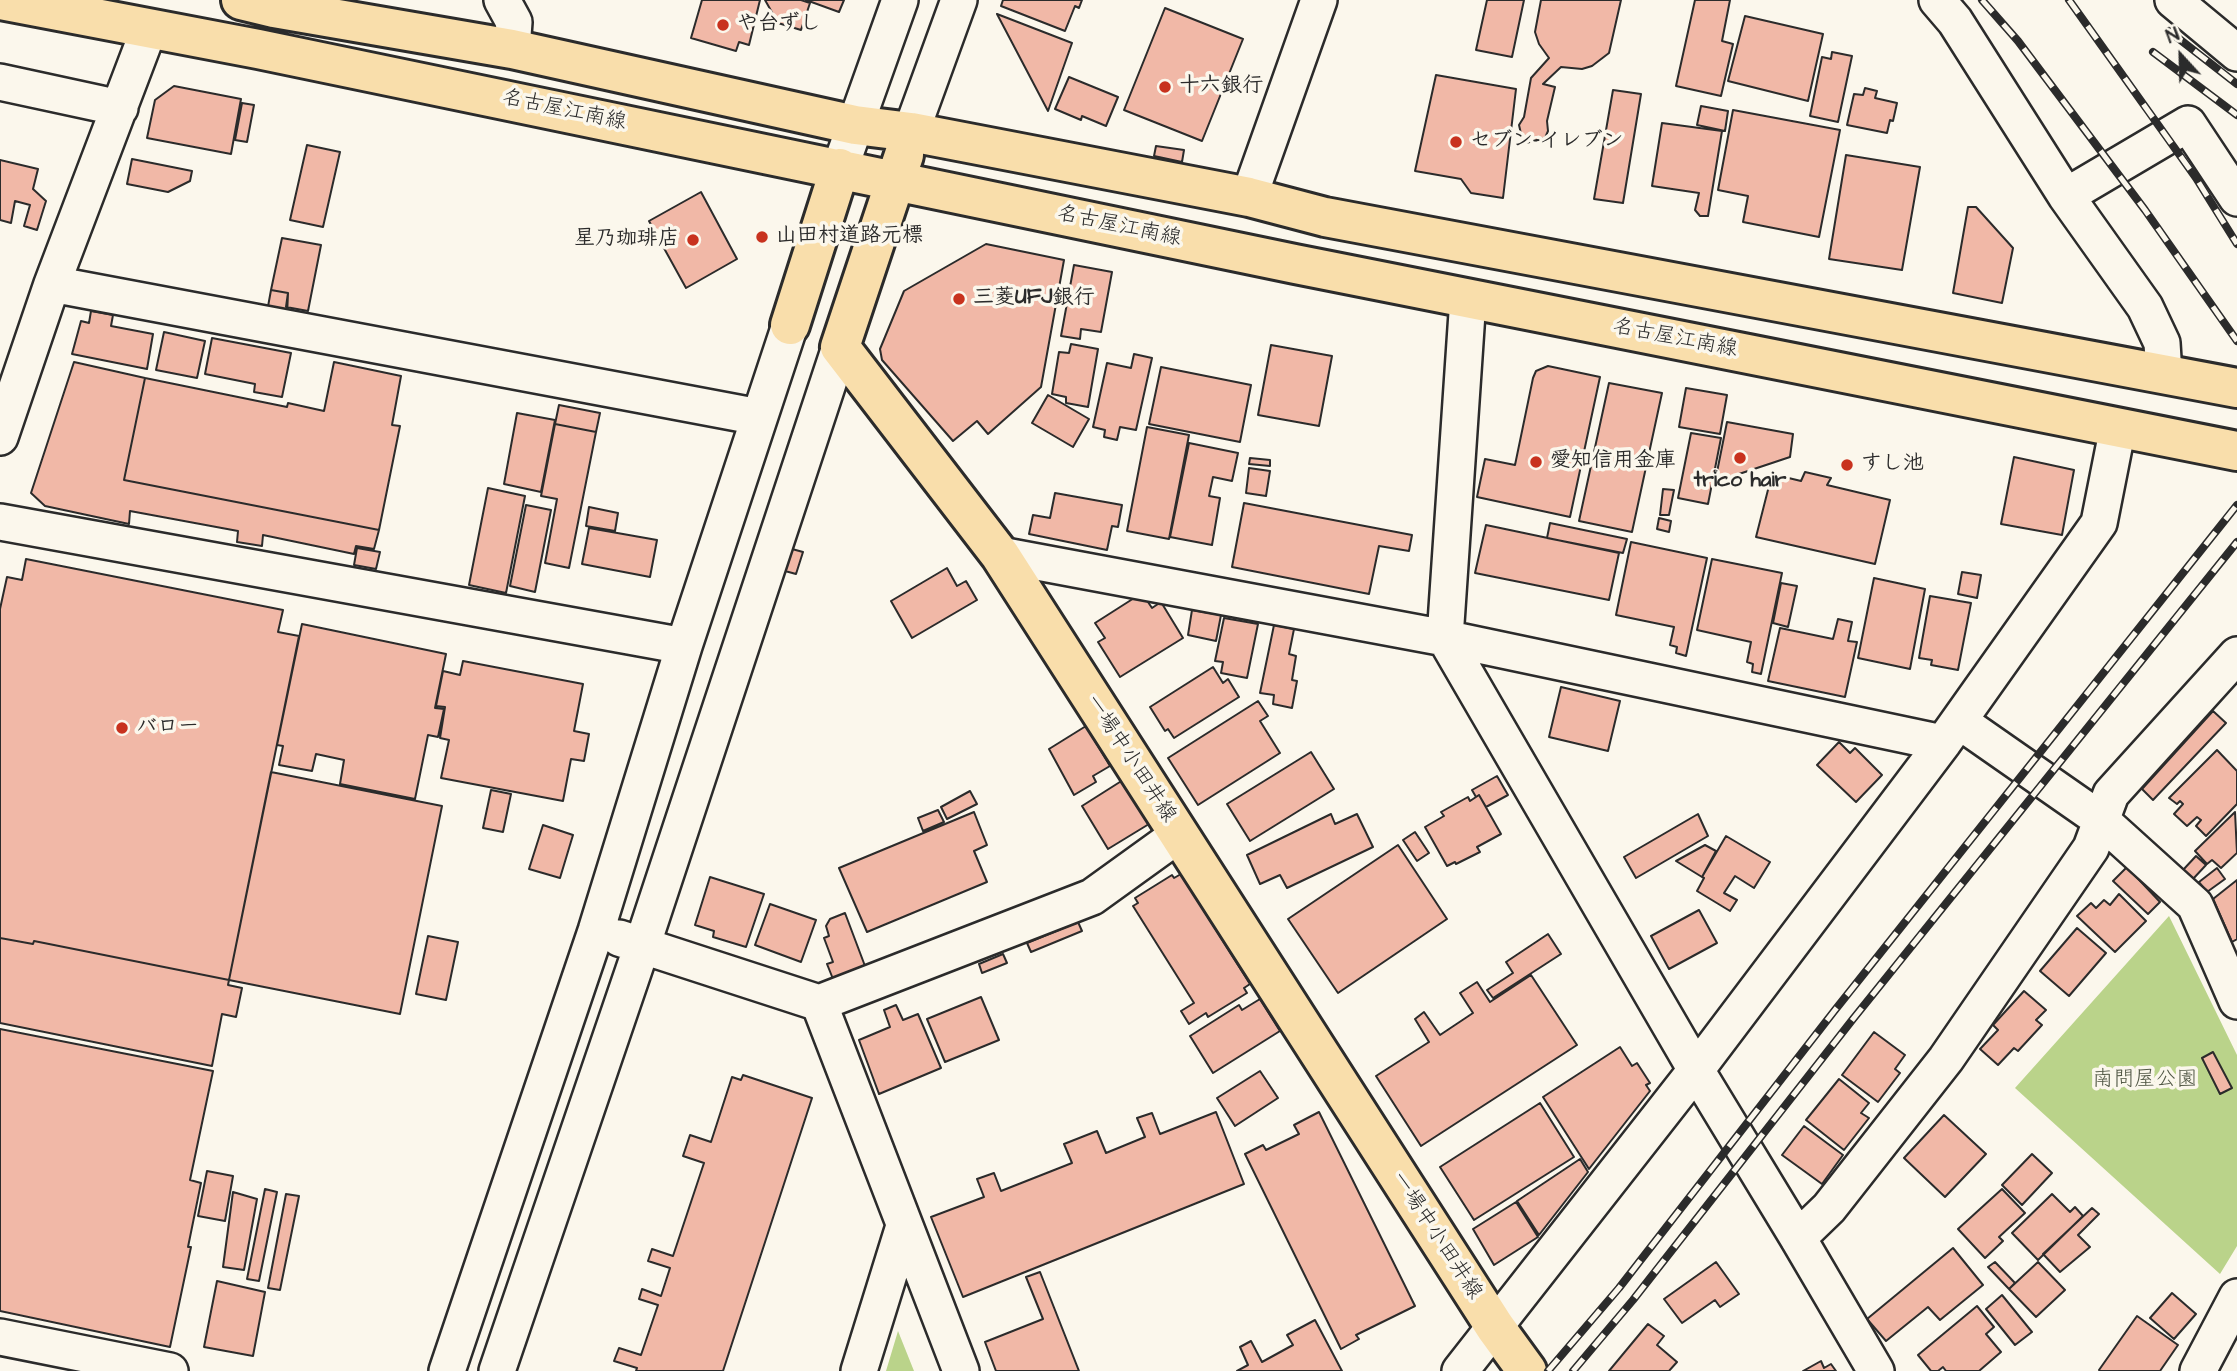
<!DOCTYPE html>
<meta charset="utf-8">
<style>
body{margin:0}
#map{position:relative;width:2237px;height:1371px;overflow:hidden;background:#fbf7ec;font-family:"Architects Daughter",sans-serif}
canvas{display:block}
.north{position:absolute;left:2146px;top:21px;width:70px;height:70px;-webkit-text-stroke:5px #fbf7ec;paint-order:stroke;rotate:338deg;font-size:19px;font-weight:700;line-height:28px;text-align:center;color:#2b2b2b}
.north::after{content:'';display:block;margin:auto;width:24px;height:32px;background:#2b2b2b;clip-path:polygon(50% 0,100% 100%,50% 72%,0 100%)}
</style>
<div id="map">
<canvas width="2237" height="1371"></canvas>
<div class="north">N</div>
</div>
<script>
const context = document.querySelector('canvas').getContext('2d');
context.lineJoin = 'round';
function fill(path, color) { context.fillStyle = color; context.fill(path, 'evenodd'); }
function trace(path, color, width, dash) { context.strokeStyle = color; context.lineWidth = width; context.lineCap = dash ? 'butt' : 'round'; context.setLineDash(dash || []); context.stroke(path); }
function label(font, color, halo, rows, align = 'center') {
  context.font = font + ' "Architects Daughter","Klee One",sans-serif'; context.lineWidth = 7; context.setLineDash([]); context.textBaseline = 'middle'; context.strokeStyle = halo; context.fillStyle = color; for (const [text, x, y, turn = 0] of rows) {
    context.save(); context.translate(x, y); context.rotate((+turn || 0) * Math.PI / 180); context.textAlign = isNaN(turn) ? turn : align; if (halo) context.strokeText(text, 0, 0); context.fillText(text, 0, 0); context.restore();
  }
}
fill(new Path2D(`
 M2169,916l68,139v191l-17,28 -205,-186z
 M898,1331l16,40h-28z`), '#bad38a');
const building = new Path2D(`
 M702,0h58l-11,45 -10,-3 -3,9 -45,-13z
 M765,0h36l9,3 -9,27 -23,-7z
 M806,0h38l-5,12z
 M1003,0h79l-3,8 -4,-2 -10,25 -64,-25z
 M1487,0h37l-12,57 -36,-7z
 M1541,0h80l-12,53 -17,13 -10,3 -21,-2 -18,17 12,3 -8,34 1,10 -3,7 -19,5 -4,-5 -3,-13 5,-8 7,-39 18,-20 -10,-14 -4,-12z
 M1695,0h35l-8,41 11,3 -12,52 -45,-10z
 M1165,8l78,31 -41,102 -78,-31z
 M997,14l75,29 -24,68z
 M1745,16l78,18 -15,67 -80,-20z
 M1832,52l20,4 -14,66 -28,-6 12,-59 9,2z
 M1436,75l80,14 -13,109 -32,-5 -10,-14 -46,-8z
 M1069,77l49,20 -12,29 -24,-10 -1,4 -26,-11z
 M174,86l67,13 -10,55 -84,-16 8,-38z
 M1865,88l12,3 -2,7 22,5 -4,18 -3,-1 -3,13 -40,-8 7,-31 9,1z
 M1613,90l28,4 -18,109 -29,-4z
 M242,103l12,2 -7,37 -12,-2z
 M1701,106l27,5 -3,20 -28,-6z
 M1733,110l107,20 -21,107 -76,-15 5,-26 -30,-6z
 M1662,123l60,8 -14,85h-8l-5,-6 4,-17 -47,-7z
 M307,145l33,7 -17,75 -33,-7z
 M1156,146l28,4 -2,12 -28,-6z
 M1846,155l74,12 -18,103 -73,-11z
 M132,159l60,12 -2,10 -22,11 -41,-8z
 M0,160l38,9 -5,20 13,12 -9,29 -13,-4 6,-21 -15,-4 -4,22 -11,-3z
 M701,192l36,67 -51,29 -37,-67z
 M1968,207h8l37,41 -11,55 -49,-10z
 M282,238l39,7 -13,66 -22,-4 2,-14 -17,-3z
 M986,244l78,16 -23,127 -53,47 -11,-13 -24,20 -71,-81 -2,-11 24,-58z
 M1074,265l38,7 -11,60 -20,-3 -1,10 -19,-3z
 M271,290l17,3 -1,23 -20,-4z
 M91,311l22,4 -2,11 42,8 -6,35 -75,-15 9,-33 8,2z
 M164,332l41,9 -8,37 -41,-8z
 M212,338l79,15 -9,44 -28,-5 1,-8 -50,-10z
 M1071,344l27,5 -10,58 -22,-4v-6l-14,-3 7,-42 10,1z
 M1271,345l61,11 -13,70 -61,-11z
 M1134,354l18,4 -16,72 -16,-3 -3,13 -13,-3 1,-7 -12,-3 14,-64 24,5z
 M74,362l71,16 -21,102 255,50 -5,19 -18,-3 -2,8 -91,-19 -1,11 -25,-4 1,-11 -108,-20 -1,13 -84,-18 -14,-13z
 M334,362l67,14 -9,49 8,1 -21,104 -255,-50 21,-102 142,29 1,-4 36,8z
 M1548,366l52,11 -30,140 -93,-20 8,-38 30,6 18,-87 3,-7z
 M1161,367l90,18 -11,57 -91,-18z
 M1609,383l53,10 -30,139 -53,-11z
 M1686,388l41,7 -7,39 -41,-7z
 M1048,395l41,24 -16,28 -41,-24z
 M559,405l41,8 -4,19 -41,-8z
 M517,413l38,7 -14,72 -37,-8z
 M1727,422l66,12 -3,23 -75,25z
 M555,424l41,8 -27,136 -24,-5 12,-64 -16,-3z
 M1147,427l42,8 -20,104 -42,-8z
 M1691,433l30,5 -13,66 -30,-6z
 M1189,443l49,10 -6,28 -19,-4 -4,19 11,2 -8,47 -42,-8z
 M2014,457l60,13 -12,65 -61,-11z
 M1250,458l20,2v6l-21,-2z
 M1249,468l21,3 -4,25 -20,-3z
 M1805,472l26,6 -4,7 63,15 -15,64 -119,-27 16,-63 29,7z
 M488,488l37,8 -19,97 -37,-8z
 M1663,489l11,1 -5,25h-9z
 M1055,493l67,12 -4,22 -6,-1 -5,24 -78,-16 4,-19 17,3z
 M1244,503l168,32 -3,16 -30,-5 -10,48 -137,-27z
 M526,505l25,5 -16,82 -25,-6z
 M589,507l29,6 -3,18 -29,-5z
 M1659,518l12,3 -2,11 -12,-3z
 M1550,523l77,16 -4,14 -76,-15z
 M1486,525l133,28 -10,47 -134,-27z
 M589,528l68,12 -7,37 -68,-13z
 M1631,542l76,16 -21,98 -10,-3 1,-6 -7,-2 4,-18 -58,-12z
 M357,548l23,4 -4,17 -22,-4z
 M792,549l11,3 -7,22 -11,-3z
 M26,559l257,51 -5,22 21,4 -70,344 -195,-39 -1,3 -33,-6v-329l7,-32 15,3z
 M1712,559l70,14 -21,101 -9,-2 1,-8 -6,-2 4,-20 -54,-12z
 M947,568l10,18 9,-5 11,19 -65,38 -21,-37z
 M1962,572l19,3 -4,23 -19,-4z
 M1874,578l51,11 -15,80 -52,-11z
 M1781,583l16,3 -9,41 -15,-4z
 M1142,593l10,15 9,-6 22,36 -63,39 -22,-35 7,-4 -10,-15z
 M1930,596l41,7 -13,67 -27,-5 1,-5 -13,-2z
 M1192,610l29,5 -5,26 -28,-6z
 M1224,618l34,6 -11,54 -26,-5 2,-11 -8,-1z
 M1838,619l14,3 -4,19 9,1 -12,55 -77,-16 12,-53 53,11z
 M302,624l144,30 -11,54 9,1 -6,28 -10,-2 -13,64 -75,-15 4,-24 -28,-6 -4,17 -33,-6 4,-19 -6,-1z
 M1274,625l20,4 -5,25 7,2 -4,24 5,1 -5,27 -19,-4 1,-9 -14,-2z
 M463,661l120,23 -9,47 15,3 -5,27 -13,-2 -8,42 -122,-23 8,-38 -9,-2 5,-31 -9,-1 7,-35 17,4z
 M1213,667l10,16 5,-4 11,18 -65,41 -6,-9 -3,2 -15,-24z
 M1561,687l59,14 -12,50 -59,-14z
 M1258,701l10,15 -8,5 20,32 -82,52 -30,-47z
 M2213,711l13,12 -73,77 -11,-11z
 M1086,726l24,40 -17,10 3,6 -22,13 -25,-46z
 M1839,742l11,11 5,-5 27,27 -26,27 -39,-37z
 M2217,750l20,21v33l-31,32 -10,-10 5,-6 -4,-3 -10,9 -13,-12 9,-10 -3,-3 -3,3 -8,-6z
 M1311,752l23,37 -84,52 -23,-37z
 M271,772l171,34 -42,208 -171,-34z
 M1497,776l11,19 -22,12 -7,-12 -3,2 -4,-7z
 M1123,780l26,44 -41,25 -26,-43z
 M491,790l20,4 -8,38 -20,-4z
 M970,791l7,13 -30,15 -6,-12z
 M1479,795l22,39 -24,13 3,5 -24,12 -1,-2 -8,4 -22,-39 19,-11 -3,-4 27,-15 2,4z
 M938,810l6,12 -21,9 -5,-13z
 M974,812l13,33 -13,6 13,31 -120,50 -28,-64z
 M2235,812l2,41 -16,15 -9,-8 -5,4 -12,-13z
 M1331,814l4,10 22,-10 16,33 -86,41 -7,-13 -20,9 -13,-29z
 M1698,814l10,22 -72,42 -12,-21z
 M543,825l30,10 -13,43 -31,-9z
 M1415,832l14,21 -12,8 -14,-21z
 M1726,836l44,26 -16,26 -19,-12 -11,17 13,7 -7,11 -33,-20 7,-13 -2,-1z
 M1398,845l49,74 -109,74 -50,-74z
 M1705,845l11,6 -14,26 -26,-16z
 M2196,856l10,9 -13,14 -10,-9z
 M2127,867l33,35 -12,12 -35,-33z
 M2217,868l8,11 -18,13 -8,-10z
 M1181,874l69,110 -6,4 3,5 -39,24 -2,-4 -17,11 -8,-13 13,-8 -61,-97 5,-3 -3,-5 37,-23 2,3z
 M710,877l54,17 -18,53 -33,-10 1,-6 -19,-6z
 M2237,880v59l-5,3 -19,-43z
 M2119,894l27,27 -31,31 -38,-36 14,-13 5,5 8,-8 6,5z
 M770,904l46,16 -15,42 -46,-17z
 M1699,910l18,33 -48,26 -18,-33z
 M845,913l20,53 -32,13 -6,-15 6,-2 -9,-24 5,-2 -3,-10 4,-7z
 M1078,922l4,9 -51,21 -4,-9z
 M2077,928l29,25 -37,43 -29,-25z
 M1548,934l13,20 -68,44 -6,-8 26,-17 -7,-11z
 M428,936l30,6 -12,58 -30,-6z
 M0,938l33,6 1,-3 195,39 -1,5 14,3 -6,29 -14,-3 -10,52 -212,-43z
 M1003,954l4,9 -25,10 -3,-9z
 M1531,975l46,70 -156,101 -45,-70 53,-34 -14,-23 9,-7 16,23 33,-22 -13,-20 17,-11 13,20z
 M2024,991l22,19 -10,10 6,5 -24,26 -4,-3 -16,17 -18,-16 18,-19 -5,-5z
 M981,997l18,43 -54,22 -18,-43z
 M1260,999l20,32 -67,42 -23,-37 49,-31 3,5z
 M896,1005l7,15 15,-6 23,54 -62,26 -20,-54 31,-13 -6,-17z
 M0,1029l213,42 -23,109 11,3 -13,64h3l-21,100 -170,-36z
 M1874,1032l31,23 -10,14 5,4 -22,29 -36,-27z
 M1620,1047l12,19 5,-3 13,20 -4,2 4,6 -61,78 -46,-72z
 M2213,1052l19,36 -12,6 -18,-36z
 M1260,1071l18,27 -43,28 -18,-28z
 M743,1075l69,23 -89,273h-87l1,-3 -23,-7 5,-13 22,7 17,-50 -19,-6 3,-10 19,7 9,-28 -22,-7 4,-12 21,7 31,-93 -21,-7 7,-21 21,7 21,-65 9,3z
 M1839,1079l30,24 -8,10 8,5 -25,32 -38,-30z
 M1540,1103l34,54 -100,63 -34,-53z
 M1216,1112l28,72 -281,113 -32,-80 53,-20 -7,-18 17,-6 7,18 71,-28 -8,-19 33,-13 9,22 39,-16 -8,-19 15,-5 8,21z
 M1319,1112l96,194 -59,29 3,4 -18,10 -96,-195 18,-9 3,5 33,-16 -5,-9z
 M1944,1115l42,39 -41,43 -41,-39z
 M1804,1126l39,29 -21,29 -40,-29z
 M2032,1154l20,19 -30,32 -20,-20z
 M1580,1159l8,13 -49,63 -22,-34z
 M207,1171l26,5 -8,45 -27,-5z
 M265,1189l12,3 -18,89 -12,-2z
 M2002,1189l23,24 -26,24 4,4 -18,17 -27,-29z
 M233,1192l24,7 -13,71 -21,-3z
 M286,1194l13,2 -19,94 -12,-2z
 M2052,1194l18,18 5,-5 8,9 -45,44 -26,-27z
 M1516,1202l22,35 -44,28 -21,-36z
 M2092,1208l7,6 -21,21 12,12 -30,25 -17,-18z
 M1953,1248l30,37 -43,35 -12,-13 -42,34 -19,-22z
 M1716,1262l23,32 -19,13 -5,-7 -33,23 -18,-24z
 M1995,1262l20,21 -6,6 -21,-22z
 M2038,1262l27,28 -29,27 -27,-28z
 M1040,1272l39,99h-83l-11,-29 58,-23 -17,-42z
 M217,1281l48,11 -12,64 -49,-9z
 M2172,1293l24,21 -22,25 -24,-21z
 M2002,1295l30,37 -17,13 -29,-36z
 M1977,1306l17,21 -8,7 15,18 -22,19h-33l-3,-4 -5,4h-7l-13,-16z
 M2137,1316l41,29 -18,26h-60l-1,-1z
 M1315,1320l27,51h-105l11,-6 -8,-18 11,-6 11,21 31,-17 -6,-10z
 M1648,1324l16,12 -7,9 20,17 -8,9h-60z
 M1821,1361l3,7 7,-4 5,7h-33z`);
fill(building, '#f1b8a7');
trace(building, '#2b2b2b', 2);
const minor = new Path2D(`
 M502,0l12,22 -2,27
 M1937,0l18,21 111,175 79,111 17,36 2,32
 M2173,0l64,53
 M0,82l120,26
 M911,132l48,-132
 M840,168l60,-168
 M2066,196l122,-72 49,74
 M1249,197l70,-197
 M52,284l707,133
 M1468,298l-23,340 251,432 102,168 78,133
 M0,437l52,-153 97,-255
 M0,522l684,124
 M1000,555l445,83 498,105
 M1959,721l142,99 94,85 42,96
 M619,938l200,65 273,-106 86,-62
 M819,1003l142,368
 M1798,1238l31,-30 117,-149 145,-211 20,-54 126,-139
 M0,1337l170,34
 M447,1371l149,-440 88,-285 106,-321
 M497,1371l145,-425 198,-599
 M859,1371l45,-145
 M1460,1371l236,-301 247,-327 156,-220 19,-96
 M2198,1371l39,-74`);
const major = new Path2D(`
 M1,0l257,49 1037,215 942,187
 M241,0l33,8 238,41 343,76 56,7 338,65 76,20 912,171
 M904,155l-64,192 160,208 495,772 32,44
 M790,325l50,-157`);
trace(minor, '#2b2b2b', 40);
trace(major, '#2b2b2b', 44);
trace(minor, '#fbf7ec', 35);
trace(major, '#f9deab', 38);
const rail = new Path2D(`
 M1982,0l36,41 127,169 92,131
 M2069,0l127,178 41,66
 M2169,31l68,53
 M2153,52l84,63
 M1548,1371l71,-83 216,-278 402,-505
 M1573,1371l60,-71 220,-281 384,-477`);
trace(rail, '#2b2b2b', 8);
trace(rail, '#fbf7ec', 5, [16]);
for (const [x, y, r, color] of [
 [723,25,7,"#c8321e"],
 [1165,87,7,"#c8321e"],
 [1456,142,7,"#c8321e"],
 [762,237,7,"#c8321e"],
 [693,240,7,"#c8321e"],
 [959,299,7,"#c8321e"],
 [1740,458,7,"#c8321e"],
 [1536,462,7,"#c8321e"],
 [1847,465,7,"#c8321e"],
 [122,728,7,"#c8321e"]
]) { const dot = new Path2D(); dot.arc(x, y, r, 0, 2 * Math.PI); context.fillStyle = color; context.fill(dot); trace(dot, '#fbf7ec', 2.5); }
label('bold 21px', '#2b2b2b', '#fbf7ec', [
 ["や台ずし",737,25],
 ["十六銀行",1179,87],
 ["セブン-イレブン",1470,142],
 ["山田村道路元標",776,237],
 ["星乃珈琲店",679,240,"right"],
 ["三菱UFJ銀行",973,299],
 ["愛知信用金庫",1550,462],
 ["すし池",1861,465],
 ["trico hair",1740,482,"center"],
 ["バロー",136,728]
], 'left');
label('21px', '#2b2b2b', '#fbf7ec', [
 ["名古屋江南線",564,111,12],
 ["名古屋江南線",1119,227,12],
 ["名古屋江南線",1675,339,11],
 ["一場中小田井線",1130,759,57],
 ["一場中小田井線",1436,1236,57]
]);
label('21px', '#4f5543', '#fbf7ec', [
 ["南問屋公園",2145,1081]
]);
</script>
